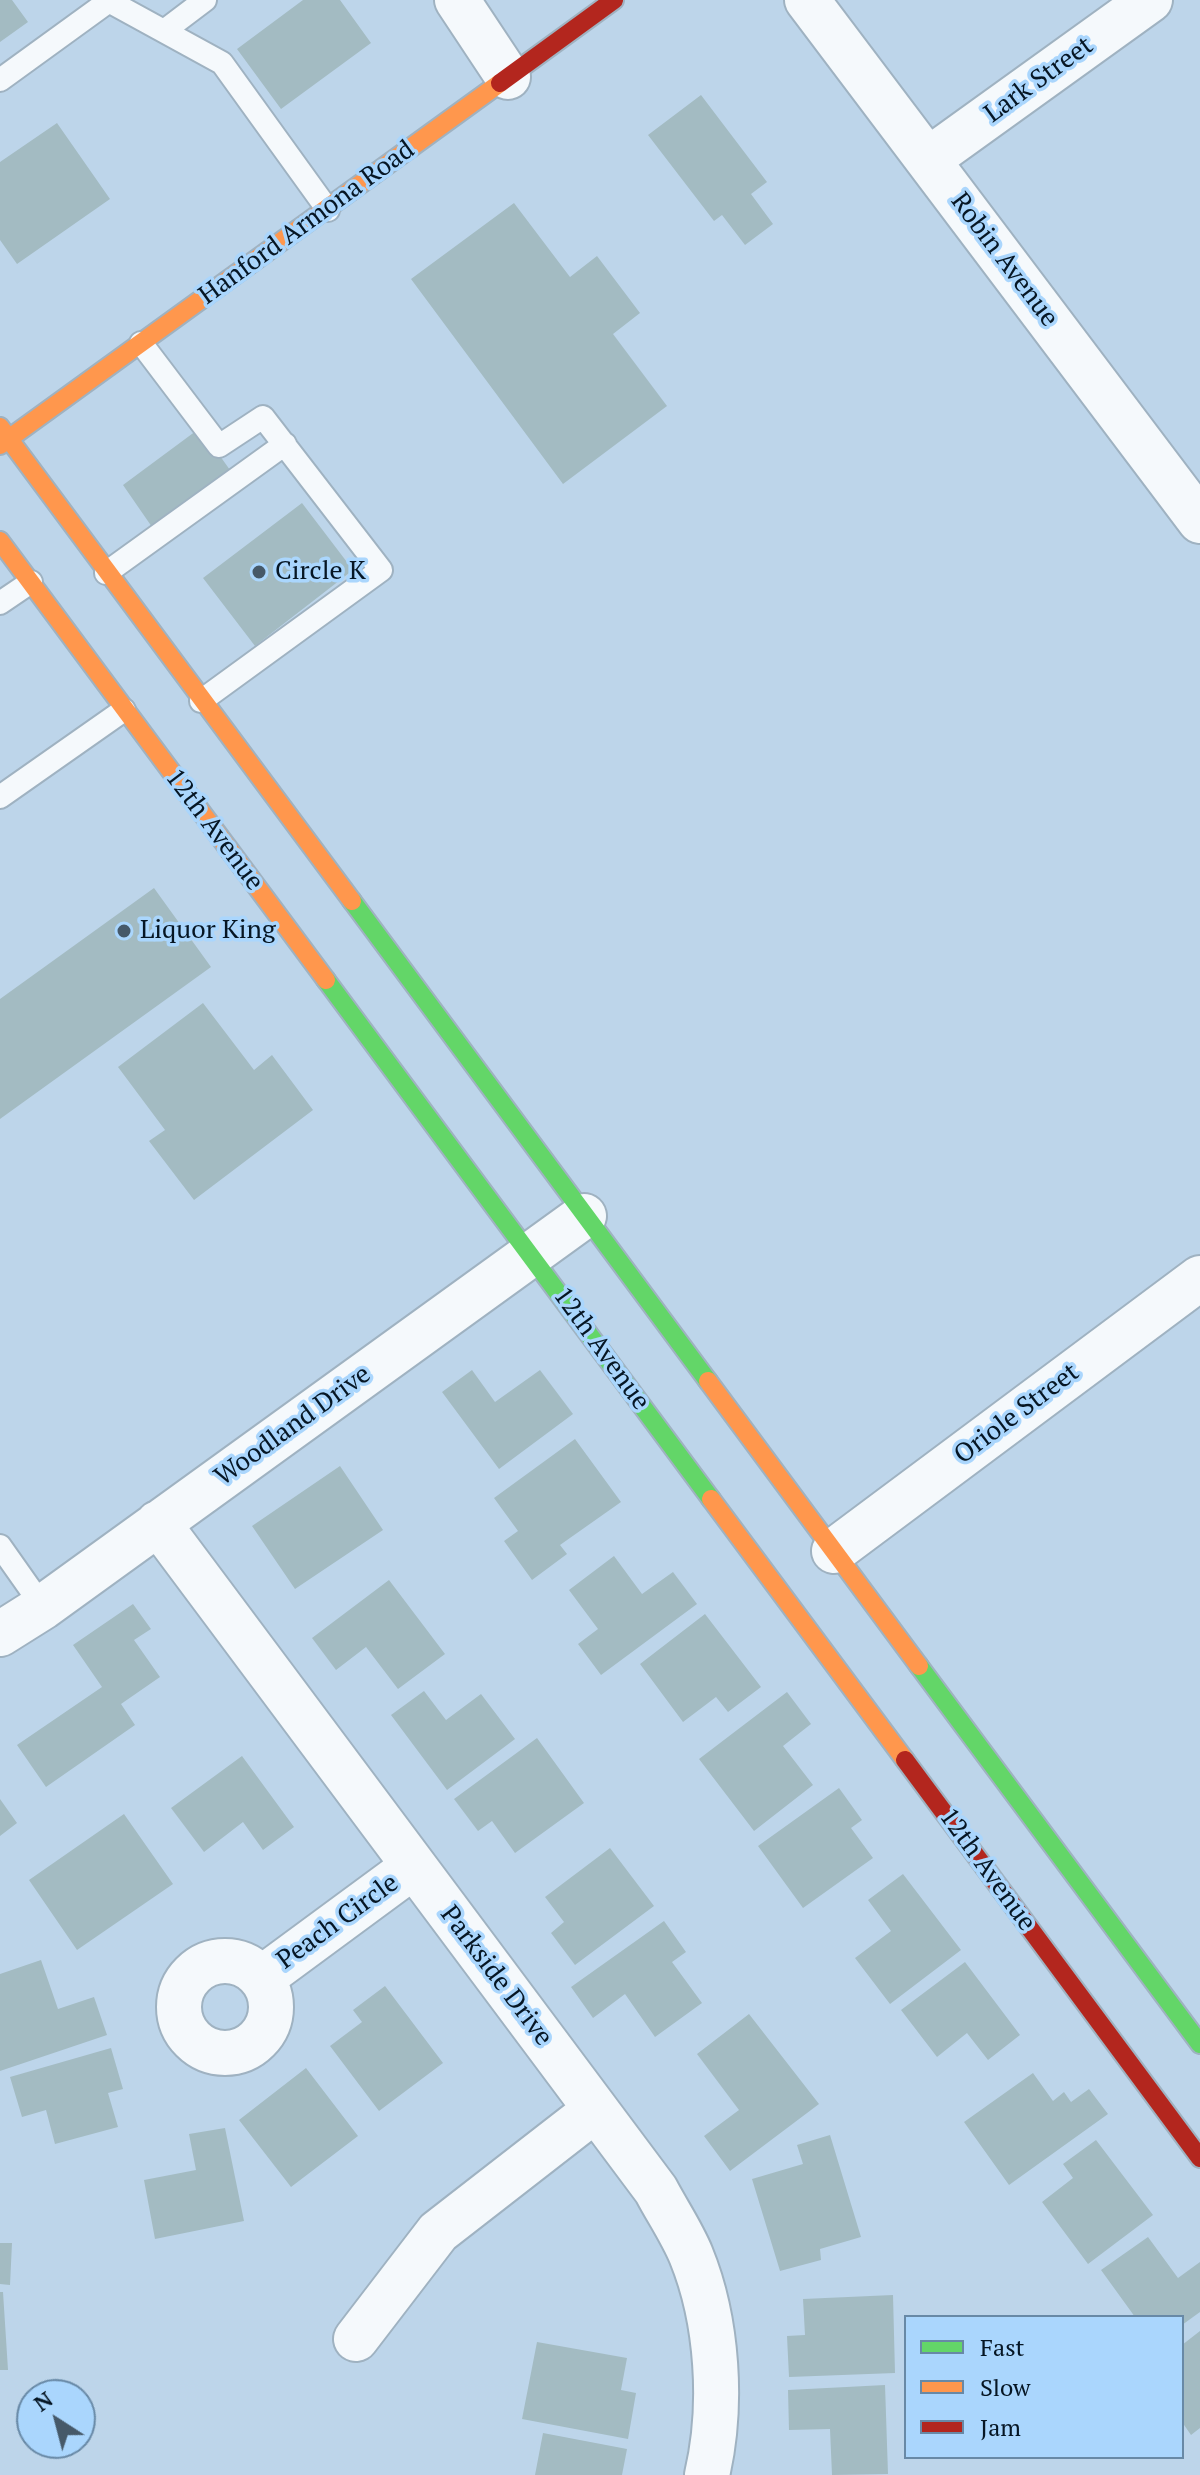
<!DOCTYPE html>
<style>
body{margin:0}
#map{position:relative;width:1200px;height:2475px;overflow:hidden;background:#bdd5ea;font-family:"PT Serif",serif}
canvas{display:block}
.legend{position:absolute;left:904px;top:2315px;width:280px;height:144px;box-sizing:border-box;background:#aad6fd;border:2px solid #6889a6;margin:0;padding:10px 14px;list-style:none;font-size:24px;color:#061624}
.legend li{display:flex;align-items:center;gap:16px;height:40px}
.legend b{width:40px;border:2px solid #6889a6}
.north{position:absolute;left:16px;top:2379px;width:80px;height:80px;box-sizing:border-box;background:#aad6fd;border:2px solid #6889a6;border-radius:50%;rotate:324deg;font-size:22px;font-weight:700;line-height:32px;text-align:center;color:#061624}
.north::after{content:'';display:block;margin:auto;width:28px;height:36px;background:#465969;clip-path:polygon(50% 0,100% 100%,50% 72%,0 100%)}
</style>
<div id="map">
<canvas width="1200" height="2475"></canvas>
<ul class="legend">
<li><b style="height:10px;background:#63d668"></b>Fast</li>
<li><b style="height:10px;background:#ff974d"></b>Slow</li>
<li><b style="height:10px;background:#b3261e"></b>Jam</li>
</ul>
<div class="north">N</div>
</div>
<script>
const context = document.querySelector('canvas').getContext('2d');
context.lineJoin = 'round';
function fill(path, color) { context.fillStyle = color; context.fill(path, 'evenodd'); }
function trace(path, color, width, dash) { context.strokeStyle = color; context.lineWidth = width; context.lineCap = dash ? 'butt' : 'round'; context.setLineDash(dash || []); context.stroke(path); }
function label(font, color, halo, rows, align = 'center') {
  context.font = font + ' "PT Serif",serif'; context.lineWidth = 7; context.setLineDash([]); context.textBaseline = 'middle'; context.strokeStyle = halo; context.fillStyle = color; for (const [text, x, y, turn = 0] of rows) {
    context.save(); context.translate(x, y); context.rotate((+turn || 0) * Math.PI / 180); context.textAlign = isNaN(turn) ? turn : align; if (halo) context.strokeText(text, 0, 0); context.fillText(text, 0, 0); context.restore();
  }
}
fill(new Path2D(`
 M0,0h12l16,22 -28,20z
 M303,0h37l31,43 -90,66 -44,-60z
 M701,95l66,87 -16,12 22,30 -28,21 -23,-30 -8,6 -66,-86z
 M57,123l53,76 -93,65 -17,-24v-78z
 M514,203l56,74 27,-21 43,57 -27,21 54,72 -104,78 -152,-205z
 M200,428l30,42 -78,57 -29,-42z
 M302,503l51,67 -98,76 -52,-68z
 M154,888l57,79 -211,152v-120z
 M203,1003l51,67 18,-15 41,55 -119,90 -45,-59 16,-11 -47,-63z
 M472,1370l23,32 45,-32 33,44 -74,55 -57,-77z
 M575,1439l46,63 -61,43 7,9 -35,26 -28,-39 14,-10 -24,-33z
 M340,1466l43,64 -88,59 -43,-63z
 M614,1556l28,38 31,-22 24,32 -96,71 -23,-31 20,-15 -29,-39z
 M389,1580l56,74 -47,35 -32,-42 -30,23 -24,-32z
 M133,1604l18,25 -17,11 26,37 -39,27 14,21 -89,62 -29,-42 85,-58 -29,-42z
 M705,1614l56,73 -33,25 -12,-15 -33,25 -43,-58z
 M424,1691l22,29 35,-26 34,45 -68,51 -56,-75z
 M787,1692l24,32 -28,22 30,39 -59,46 -55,-72z
 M537,1738l47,65 -69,50 -23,-32 -14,10 -24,-32z
 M242,1756l52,71 -31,23 -20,-28 -39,30 -33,-44z
 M839,1788l23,32 -11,8 22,30 -70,50 -45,-62z
 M0,1799l17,24 -17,13z
 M124,1814l49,70 -96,66 -48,-70z
 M610,1848l44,58 -79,59 -24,-32 13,-11 -19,-25z
 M903,1874l58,76 -71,54 -35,-46 36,-27 -23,-31z
 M664,1921l22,31 -14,10 30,41 -47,34 -30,-43 -32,24 -22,-31z
 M41,1960l17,49 36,-12 13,38 -107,36v-97z
 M965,1962l55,73 -32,25 -21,-27 -30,24 -36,-47z
 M385,1986l58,77 -64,48 -49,-65 32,-24 -9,-12z
 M749,2014l70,90 -89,67 -26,-35 35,-26 -42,-56z
 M111,2048l12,41 -15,4 10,34 -63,17 -9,-34 -24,7 -12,-40z
 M306,2068l52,68 -67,51 -52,-67z
 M1033,2073l20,28 11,-9 7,10 18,-13 19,25 -99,71 -45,-63z
 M225,2128l19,93 -89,18 -11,-59 52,-10 -7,-36z
 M830,2135l31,102 -41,12 1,11 -41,11 -28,-92 51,-15 -6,-19z
 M1096,2140l57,75 -65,49 -46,-62 31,-24 -10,-14z
 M1148,2237l30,41 22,-16v50l-18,13v-8h-47l-34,-47z
 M0,2243h12l-2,42 -10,-1z
 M0,2292h3l5,78h-8z
 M893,2295l2,78 -106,4 -2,-41 18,-1 -2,-36z
 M1200,2331v97l-9,7 -9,-13v-77z
 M537,2342l90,16 -6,32 15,3 -8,46 -106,-20z
 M885,2385l3,89 -56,1 -2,-46 -41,1 -1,-40z
 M543,2433l84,16 -5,26h-87z`), '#a3bbc2');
const lane = new Path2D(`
 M107,0l115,63 106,147
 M164,31l41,-31
 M0,80l109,-79
 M141,343l78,103 44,-29 118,153 -180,131
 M106,573l179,-129
 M0,603l31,-21
 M0,797l124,-87
 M0,1546l43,61`);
const street = new Path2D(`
 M457,0l51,77
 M807,0l393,521
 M929,159l221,-159
 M158,1523l498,667c11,21 26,43 35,65 27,66 32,152 16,220
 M834,1551l366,-273
 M0,1634l43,-27 541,-391
 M179 2007a46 46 0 1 1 92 0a46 46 0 1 1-92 0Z
 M262,1978l152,-112
 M356,2339l82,-107 157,-122`);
const fast = new Path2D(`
 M352,901l356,480
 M326,980l385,519
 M919,1666l281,378`);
const slow = new Path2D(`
 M0,427l352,474
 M0,445l500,-362
 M0,541l326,439
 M708,1381l211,285
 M711,1499l194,261`);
const jam = new Path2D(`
 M500,83l114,-83
 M905,1760l295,398`);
trace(lane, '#9fb2c1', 26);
trace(street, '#9fb2c1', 48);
trace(fast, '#9fb2c1', 22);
trace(slow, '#9fb2c1', 22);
trace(jam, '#9fb2c1', 22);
trace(lane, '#f5f9fc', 22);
trace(street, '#f5f9fc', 44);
trace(fast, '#63d668', 18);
trace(slow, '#ff974d', 18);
trace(jam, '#b3261e', 18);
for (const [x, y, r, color] of [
 [259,572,8,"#465969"],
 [124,931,8,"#465969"]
]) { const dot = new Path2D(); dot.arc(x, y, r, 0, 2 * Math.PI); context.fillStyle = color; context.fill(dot); trace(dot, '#aad6fd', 3); }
label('26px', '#061624', '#aad6fd', [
 ["Lark Street",1039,80,-36],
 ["Hanford Armona Road",307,223,-36],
 ["Robin Avenue",1004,260,53],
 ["12th Avenue",214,830,53],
 ["12th Avenue",601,1349,54],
 ["Oriole Street",1017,1414,-37],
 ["Woodland Drive",293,1426,-36],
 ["12th Avenue",987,1870,54],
 ["Peach Circle",338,1922,-36],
 ["Parkside Drive",496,1976,53]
]);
label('26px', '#061624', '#aad6fd', [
 ["Circle K",275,572],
 ["Liquor King",140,931]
], 'left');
</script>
